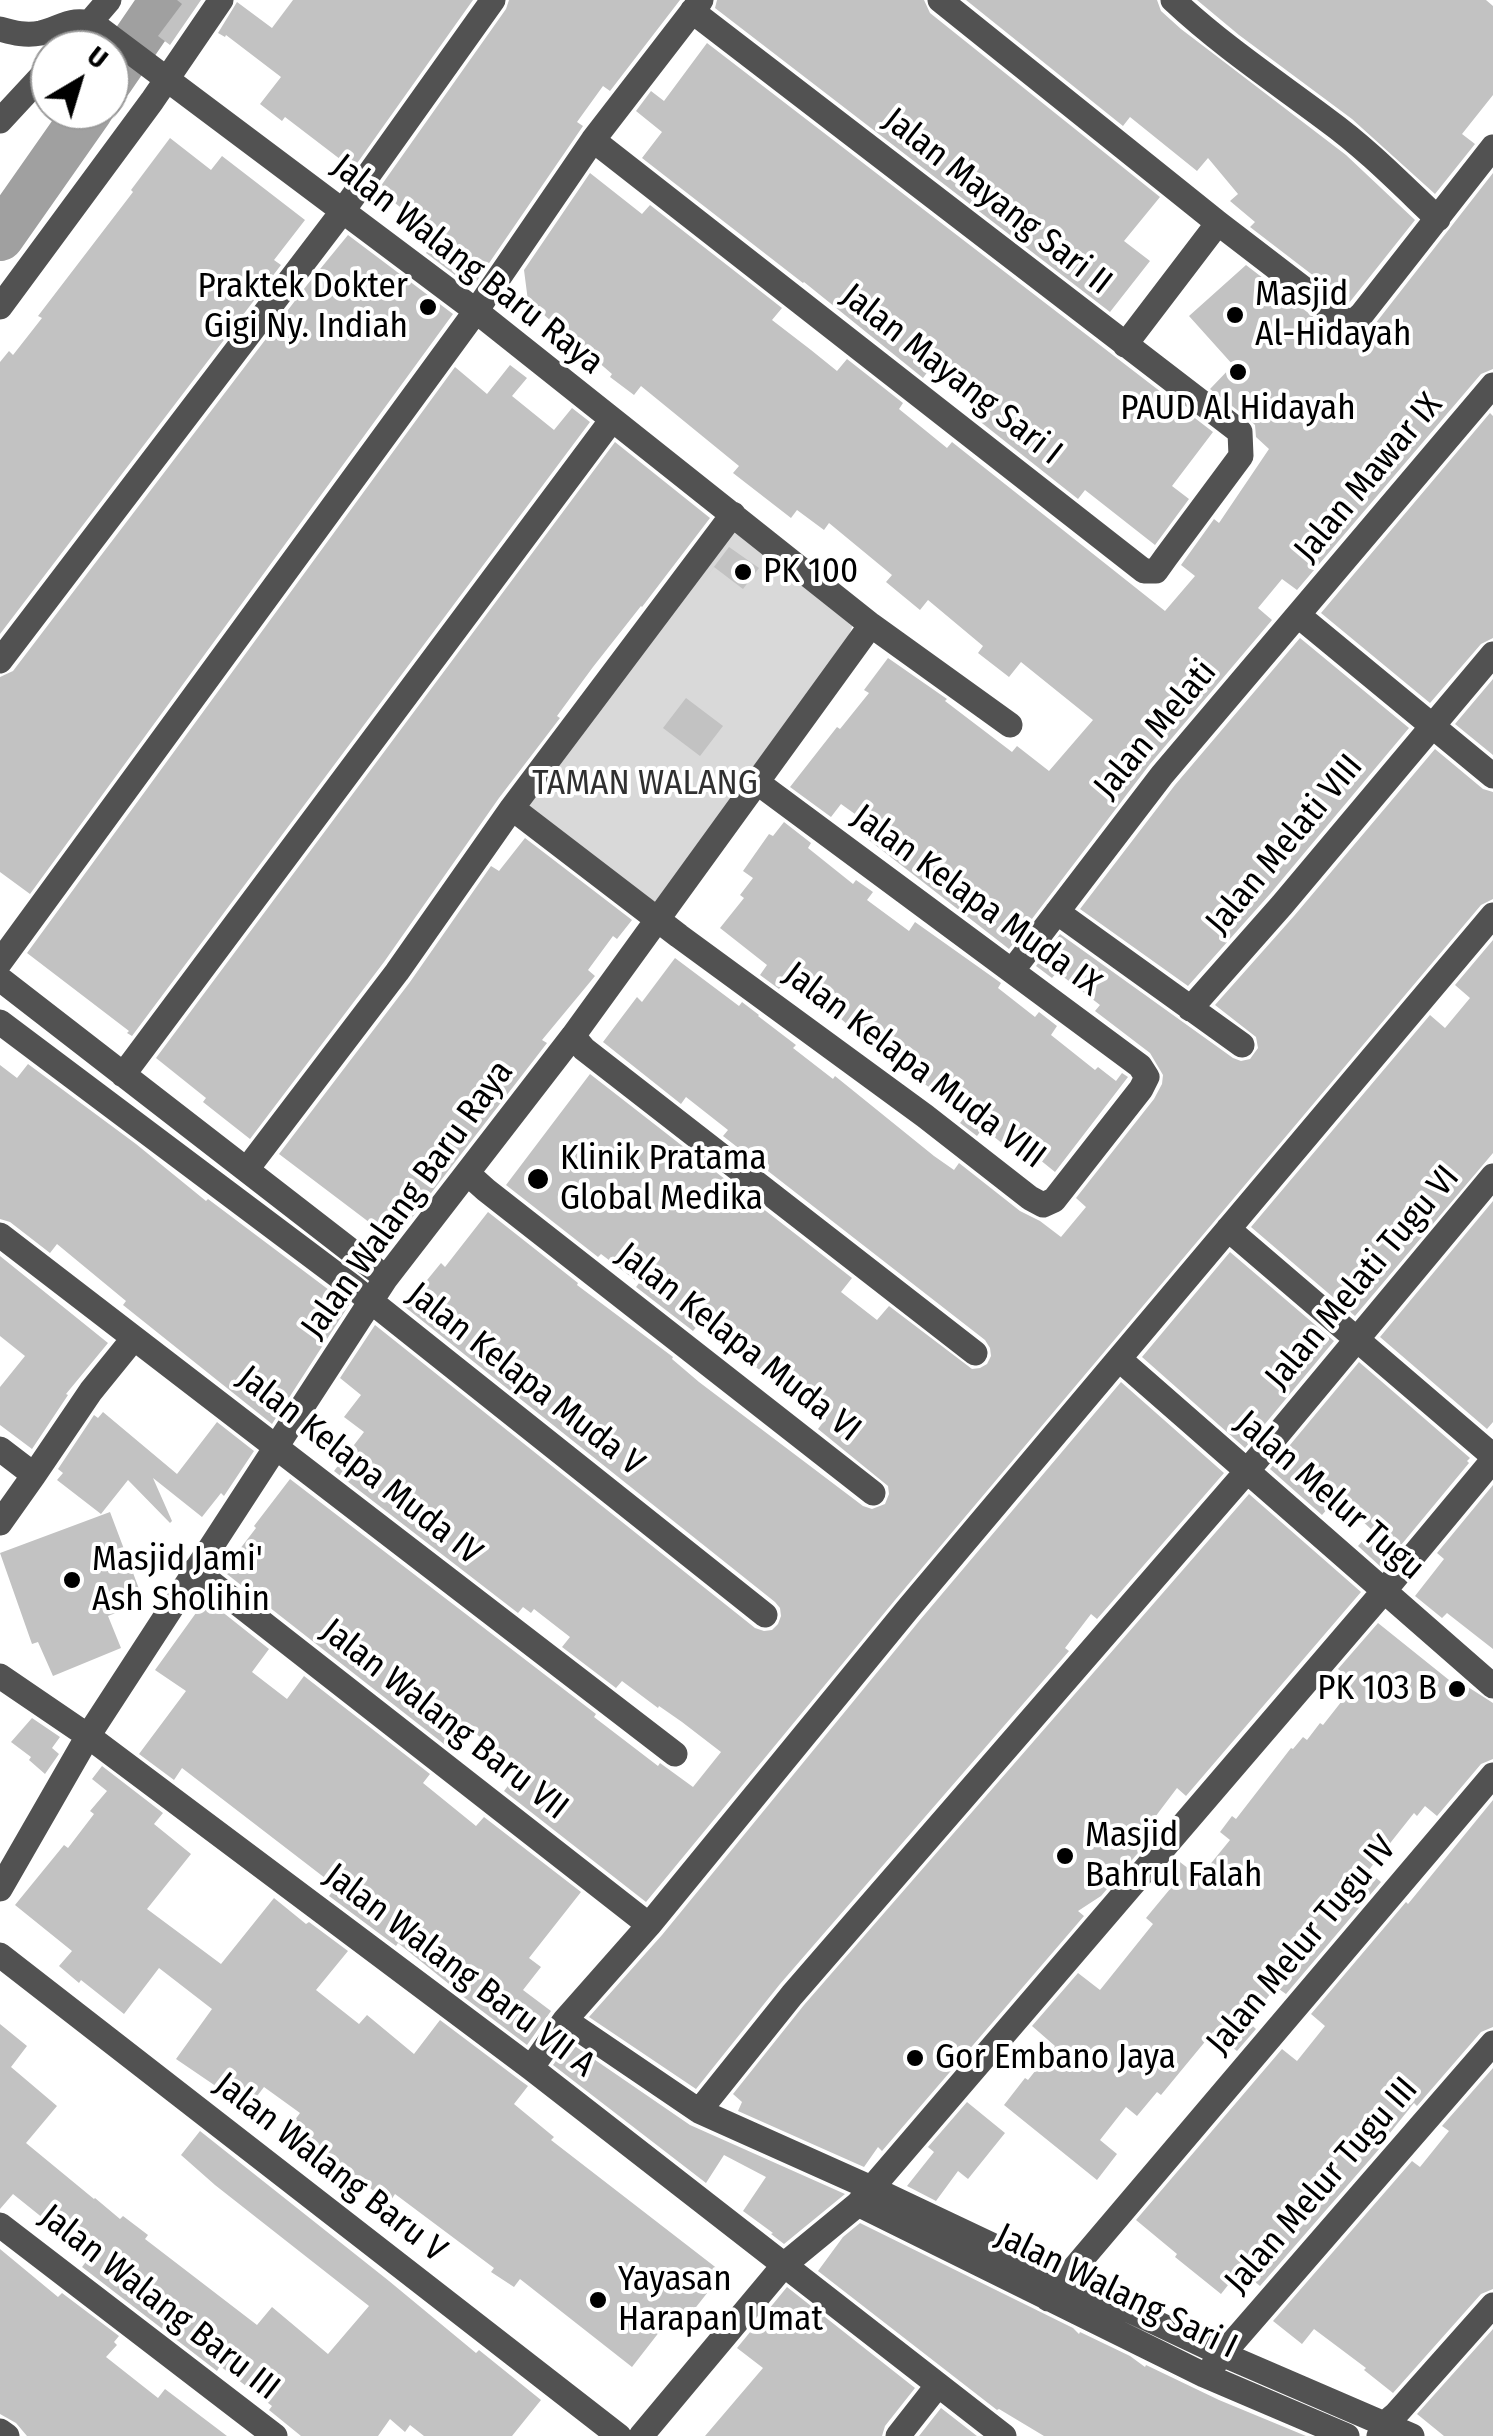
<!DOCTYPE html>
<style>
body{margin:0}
#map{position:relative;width:1493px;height:2436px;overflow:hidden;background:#fff;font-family:"Fira Sans Condensed",sans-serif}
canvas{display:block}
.north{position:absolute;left:30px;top:30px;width:100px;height:100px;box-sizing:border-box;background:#fff;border:2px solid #999;border-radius:50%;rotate:38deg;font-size:28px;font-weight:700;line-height:40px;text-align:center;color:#000}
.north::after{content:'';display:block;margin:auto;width:35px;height:45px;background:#000;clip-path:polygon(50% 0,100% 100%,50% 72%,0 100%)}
</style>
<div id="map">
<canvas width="1493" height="2436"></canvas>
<div class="north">U</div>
</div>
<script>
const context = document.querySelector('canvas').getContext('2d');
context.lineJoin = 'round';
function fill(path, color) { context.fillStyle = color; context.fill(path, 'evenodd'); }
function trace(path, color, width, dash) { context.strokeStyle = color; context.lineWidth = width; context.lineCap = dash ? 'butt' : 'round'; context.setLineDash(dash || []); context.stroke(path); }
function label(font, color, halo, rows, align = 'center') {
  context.font = font + ' "Fira Sans Condensed",sans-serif'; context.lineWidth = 8; context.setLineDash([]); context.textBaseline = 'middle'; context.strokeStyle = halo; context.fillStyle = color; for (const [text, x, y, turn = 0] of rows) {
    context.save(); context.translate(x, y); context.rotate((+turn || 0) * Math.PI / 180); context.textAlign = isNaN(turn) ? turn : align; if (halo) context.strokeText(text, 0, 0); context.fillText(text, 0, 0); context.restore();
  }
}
fill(new Path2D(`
 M732,519l124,97 -15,42 -185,255 -136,-102z`), '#d9d9d9');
trace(new Path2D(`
 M110,79l54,-79
 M0,237l89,-127`), '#a0a0a0', 48);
fill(new Path2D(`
 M177,0h24l-31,45 -12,-9 24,-32z
 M293,0h180l-120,169 -68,-52 -3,4 -22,-17 21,-27 -55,-42 -1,2 -7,-4 19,-31 35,26z
 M509,0h171l-70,91 -7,-5 -26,36 6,4 -111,162 -46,-35 7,-9 -8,-7 5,-7 -52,-40 128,-181z
 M717,0h207l6,13 230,184 -36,44 26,20 -40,51 -395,-304z
 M966,0h191l4,11 20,18 165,126 69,65 -66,83 -99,-76 5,-5 -25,-21 8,-7 -30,-36 -11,13 -67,-54 -7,9z
 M1197,0h289l7,6v89l-31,39 13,10 -40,50 -83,-75 -113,-84z
 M707,43l506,389 -41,54 17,13 -34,46 -70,-55 -7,9 -105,-83 8,-10 -49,-40 -9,12 -119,-96 -1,1 -161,-125 20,-26 -26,-21 15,-20 13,10z
 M170,138l41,32 11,-14 83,64 -31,40 7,5 -281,369v-272l9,-11 4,4 29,-37 -4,-2 95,-124 -2,-2z
 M590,173l52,41 8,-9 132,103 -10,12 39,30 26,21 10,-12 56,44 -4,6 48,39 5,-6 213,169 30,-35 -14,-11 33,-46 5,4 50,-74 -13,-12 -1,-12 -5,-5 -40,-31 23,-24 -44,-49 57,-51 91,70 12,4 8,-1 18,-14 118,-151v196l-12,5 -184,216 -15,-11 -24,29 14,12 -122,144 -141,185 -144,-112 8,-10 -32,-23 -10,13 -41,-30 47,-60 3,2 29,-36 -5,-3 24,-32 59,41 -2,2 67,51 5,-6 32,25 44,-51 -72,-58 -12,15 -31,-24 5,-7 -55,-46 -8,10 -34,-28 6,-7 -63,-52 -5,7 -27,-20 -6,8 -58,-45 6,-7 -98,-80 -7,9 -24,-18 2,-3 -84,-73 -4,-31z
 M348,235l105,79 -423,580 -30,-22v-195l13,-6 294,-386z
 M510,365l17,13 -15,18 42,34 18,-22 18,14 -458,614 -5,-3 2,-2 -102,-78 428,-586 32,27z
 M1490,413l3,3v222l-12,6 -51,59 -109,-90z
 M615,442l95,76 -68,89 -1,-1 -48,61 -36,49 3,2 -61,80 -115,164 -134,177 -47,-37 3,-4 -50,-40z
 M729,547l30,21 -16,21 -29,-22 -13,17z
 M1300,638l109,90 -139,166 -82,92 -108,-77 95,-124z
 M1493,679v76l-38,-31z
 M686,698l37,28 -23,30 -37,-28z
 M1435,749l48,40 10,3v107l-12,6 -586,695 -249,302 -142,-111 17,-22 -55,-43 -17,22 -226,-177 33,-43 -2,-2 36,-47 306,235 -2,3 64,49 2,-3 33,24 28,-35 -39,-30 -23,-16 -1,2 -36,-27 -6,7 -54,-41 8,-10 -36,-28 -3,4 -8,-6 -5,6 -184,-142 30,-39 -20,-15 17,-22 -21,-17 35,-53 380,303 9,3 8,-1 6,-6 3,-8 -1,-8 -5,-6 -370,-295 36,-44 4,4 43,-55 90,71 -1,2 96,72 -1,2 27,23 164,124 9,3 13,-5 4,-10 -1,-8 -70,-57 6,-8 -124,-98 -7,8 -57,-44 3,-4 -38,-29 -3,3 -92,-72 84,-111 262,204 -11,14 36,28 12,-14 83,63 8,-1 7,-4 4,-8 -1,-8 -5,-8 -262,-204 5,-6 -42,-33 -5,7 -78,-62 34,-45 5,5 33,-44 64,48 3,-4 17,13 -1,1 38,29 -3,3 40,31 2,-3 99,80 20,14 5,-7 61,48 20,10 21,16 25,-30 -10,-9 78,-99 8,-15 1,-9 -13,-22 -55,-42 5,-6 -43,-33 -5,6 -16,-12 24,-32 173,124 8,3 9,-2 8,-11 -2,-11 -41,-32 79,-89z
 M784,822l27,21 -3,5 45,36 3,-4 17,12 -6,8 42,31 6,-9 86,61 -3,5 37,29 4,-5 18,14 -6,9 44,35 3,-3 18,14 6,-8 6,4 -73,95 -21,-17 -4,5 -24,-19 -3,3 -20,-16 -6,8 -17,-13 6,-8 -44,-33 2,-3 -42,-32 -2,2 -20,-14 -70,-59 -11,13 -19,-14 7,-10 -47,-37 24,-30 -4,-3 13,-17 -10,-7 26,-37 4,2z
 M525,838l107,82 -15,19 -4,-3 -25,34 7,6 -53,64 5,3 -153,198 -115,-87 131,-172 81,-116 8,5z
 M1493,940v213l-138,163 -104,-89 179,-212 15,13 25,-30 -15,-13z
 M28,1064l108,80 70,57 2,-2 141,106 -77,119 -149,-119 3,-4 -69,-57 -7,9 -40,-31 -10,-3v-154l17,13z
 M1493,1201v221l-6,7 -107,-92z
 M1230,1252l104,89 -89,107 -103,-91z
 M0,1256l108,87 -42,51 2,1 -36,54 -32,-24v-38l25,-31 -25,-20z
 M1359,1362l111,96 -3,3 2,2 -87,105 -24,-22 14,-16 -35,-32 -15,17 -52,-46z
 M1121,1382l103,91 -127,146 -6,-5 -26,34 4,3 -289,333 -84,105 -107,-72 73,-82 258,-315z
 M103,1412l74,62 40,-52 37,29 -30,45 -3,-3 -19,24 -49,-39 19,43 -2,2 -42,-43 -27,34 -44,-34 6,-7 -5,-4 36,-54 4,3z
 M1493,1485v164l-46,-36 -5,5 -27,-22 29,-37 -7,-6z
 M1249,1494l112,98 -175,204 -9,-8 -34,45 7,6 -49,57 -23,15 6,5 -202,235 -4,-4 -14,20 -126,-56 4,-9 -9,-8 71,-89z
 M110,1512l34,90 -36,14 13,32 -68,28 -15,-34 -6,2 -32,-91z
 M206,1599l63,50 -17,23 35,27 17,-23 126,98 -7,9 53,43 8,-9 97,75 -52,66 12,9 -18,23 28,21 -24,34 -74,-56 1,-1 -56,-45 -2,3 -67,-50 4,-5 -11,-8 3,-5 -143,-110 -8,12 -35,-26 47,-63 -31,-21z
 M1378,1623l76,61 3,-4 36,23v56l-12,5 -44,52 -12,-10 -8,10 -3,-3 -46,58 13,11 -95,112 -10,-7 -28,35 8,7 -19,22 -24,-19 -52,63 -4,-3 -20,24 -11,-9 -26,33 17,14 -20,26 -93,-75 21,-27 3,2 27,-34 -23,-20 46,-53 22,17 53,-66 -7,-6 24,-29 -12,-10 18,-20 13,10 3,-4 11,8 27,-33 -10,-8 12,-16 4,3 55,-71 2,1 10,-12 4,3 13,-17 3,2 26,-33 -9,-7 7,-9 -9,-7z
 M32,1718l28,19 -8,11 7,6 -14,20 -16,-14 2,-3 -20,-15z
 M102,1766l61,47 -9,11 37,30 -44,55 74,55 53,-66 32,26 3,-2 39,29 -32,39 43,34 8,-9 47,39 26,-34 81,61 7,5 -14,18 40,33 -3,3 172,133 -38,48 -11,-8 -42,54 -112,-88 -6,8 -23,-15 3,-4 -99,-74 -6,9 -32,-25 -6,9 -68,-51 17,-23 -36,-26 -16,21 -72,-49 36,-50 -53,-41 -35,46 -43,-34 -2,3 -20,-17 13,-15 -57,-46 49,-60 4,3 26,-34 -4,-3 17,-20 -15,-12z
 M1493,1800v227l-12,5 -64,74 -3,-3 -29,36 2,1 -127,146 -20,-16 -19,24 -46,-37 2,-3 -41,-34 146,-171 15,12 28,-35 -14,-12 95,-112 2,2z
 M0,2024l27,22 -16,21 46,39 -31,37 68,56 1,-1 25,21 3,-3 25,19 -3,4 112,86 15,-18 56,47 41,-48 -154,-121 -34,-30 19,-24 189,150 87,72 3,-3 62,50 -29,36h-88l-14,-11 -5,7 -15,-13 -12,17h-77l-32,-26 3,-4 -52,-40 -3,5 -135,-104 6,-8 -26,-21 2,-3 -51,-41 -13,15z
 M569,2042l121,83 155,69 -61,50 -13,-10 2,-1 -30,-22 23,-34 -42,-22 -18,28 -153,-118z
 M1493,2068v221l-12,5 -88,99 -29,-23 2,-2 -52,-39 -12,15 -29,-23 139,-160 8,6 29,-36 -7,-5z
 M967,2102l38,31 -37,46 -10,-8 -22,30 -29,-15 27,-34 -6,-5z
 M860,2223l213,105 6,6 1,-2 50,24 15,11 1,-2 73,35 87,36h-262l-45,-27 -2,1 -179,-139 25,-34z
 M0,2249l58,48 4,-4 57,43 -5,6 3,3 -11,12 52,41 7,-9 62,47h-200l-11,-13 -16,-9z
 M787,2287l128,101 -30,38 -3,10h-177l58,-68 -26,-20z
 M1493,2329v107h-49l-27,-22z
 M941,2408l36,28h-58z`), '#c2c2c2');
trace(new Path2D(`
 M940,0l278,223 129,99 5,1 10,-9 131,-167
 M1173,0c48,45 102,81 154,120 40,29 75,65 111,99
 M0,29c14,4 26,7 41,4 20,-5 34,-18 55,-7l380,285 395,314 -298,411 -187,242 -298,458 -88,153
 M66,50l43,-50
 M0,121l50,-54
 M593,140l551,431h12l10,-14 75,-101 -1,-24 -548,-421
 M0,307l152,-206 69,-101
 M1125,345l93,-122
 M1299,616l194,160
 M871,625l139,100
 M0,661l342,-449 151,-212
 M512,808l167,128 246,180 105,82 13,7 11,-5 87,-111 6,-12 -7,-11 -382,-283
 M1057,912l185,133
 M0,962l476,-651 117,-171 108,-140
 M1012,971l150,-196 331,-390
 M0,979l386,299
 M1190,1009l92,-104 211,-251
 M0,1022l353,265 412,328
 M573,1036l11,13 391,304
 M123,1075l488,-654
 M247,1169l150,-197 115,-164 221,-294
 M467,1173l19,17 387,303
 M1228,1229l265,227
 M0,1235l675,519
 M1119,1359l374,327
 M0,1449l34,26 -34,48
 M34,1475l57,-84 43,-53
 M195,1570l454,355
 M0,1676l88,60 443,332 473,368
 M0,1955l619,481
 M565,2020l134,91 172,77 351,166 190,82
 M531,2068l34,-48 84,-95 258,-315 586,-695
 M699,2111l93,-116 456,-525 245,-294
 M858,2204l346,171 143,61
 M0,2225l275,211
 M1048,2299l445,-524
 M1214,2364l279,-321
 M0,2431l7,5
 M641,2436l144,-172 73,-60 526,-613 109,-131
 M898,2436l40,-51
 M1379,2436l5,-12 12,-10 97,-109`), '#525252', 25);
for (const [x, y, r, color] of [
 [428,307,10,"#000"],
 [1235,315,10,"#000"],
 [1238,372,10,"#000"],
 [743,572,10,"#000"],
 [538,1179,12,"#000"],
 [72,1580,10,"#000"],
 [1457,1689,10,"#000"],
 [1065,1856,10,"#000"],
 [915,2058,10,"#000"],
 [598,2300,10,"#000"]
]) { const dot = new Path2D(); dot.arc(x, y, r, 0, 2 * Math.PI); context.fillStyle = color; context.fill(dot); trace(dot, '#fff', 4); }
label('35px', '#000', '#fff', [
 ["Jalan Mayang Sari II",997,202,38],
 ["Jalan Walang Baru Raya",467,265,38],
 ["Jalan Mayang Sari I",951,375,38],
 ["Jalan Mawar IX",1369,478,-50],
 ["Jalan Melati",1156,730,-50],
 ["Jalan Melati VIII",1285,845,-50],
 ["Jalan Kelapa Muda IX",976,901,36],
 ["Jalan Kelapa Muda VIII",914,1066,37],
 ["Jalan Walang Baru Raya",408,1200,-54],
 ["Jalan Melati Tugu VI",1363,1278,-50],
 ["Jalan Kelapa Muda VI",738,1343,38],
 ["Jalan Kelapa Muda V",525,1380,38],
 ["Jalan Kelapa Muda IV",359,1466,38],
 ["Jalan Melur Tugu",1329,1496,41],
 ["Jalan Walang Baru VII",444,1720,38],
 ["Jalan Melur Tugu IV",1302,1946,-50],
 ["Jalan Walang Baru VII A",459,1971,37],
 ["Jalan Walang Baru V",330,2168,38],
 ["Jalan Melur Tugu III",1322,2186,-49],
 ["Jalan Walang Sari I",1116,2292,26],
 ["Jalan Walang Baru III",159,2303,38]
]);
label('35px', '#000', '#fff', [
 ["Praktek Dokter",408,287,"right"],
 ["Gigi Ny. Indiah",408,327,"right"],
 ["Masjid",1255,295],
 ["Al-Hidayah",1255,335],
 ["PAUD Al Hidayah",1238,409,"center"],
 ["PK 100",763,572],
 ["Klinik Pratama",560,1159],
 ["Global Medika",560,1199],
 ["Masjid Jami'",92,1560],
 ["Ash Sholihin",92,1600],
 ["PK 103 B",1437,1689,"right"],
 ["Masjid",1085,1836],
 ["Bahrul Falah",1085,1876],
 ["Gor Embano Jaya",935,2058],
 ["Yayasan",618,2280],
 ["Harapan Umat",618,2320]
], 'left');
label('35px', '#303030', '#fff', [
 ["TAMAN WALANG",645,784]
]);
</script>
